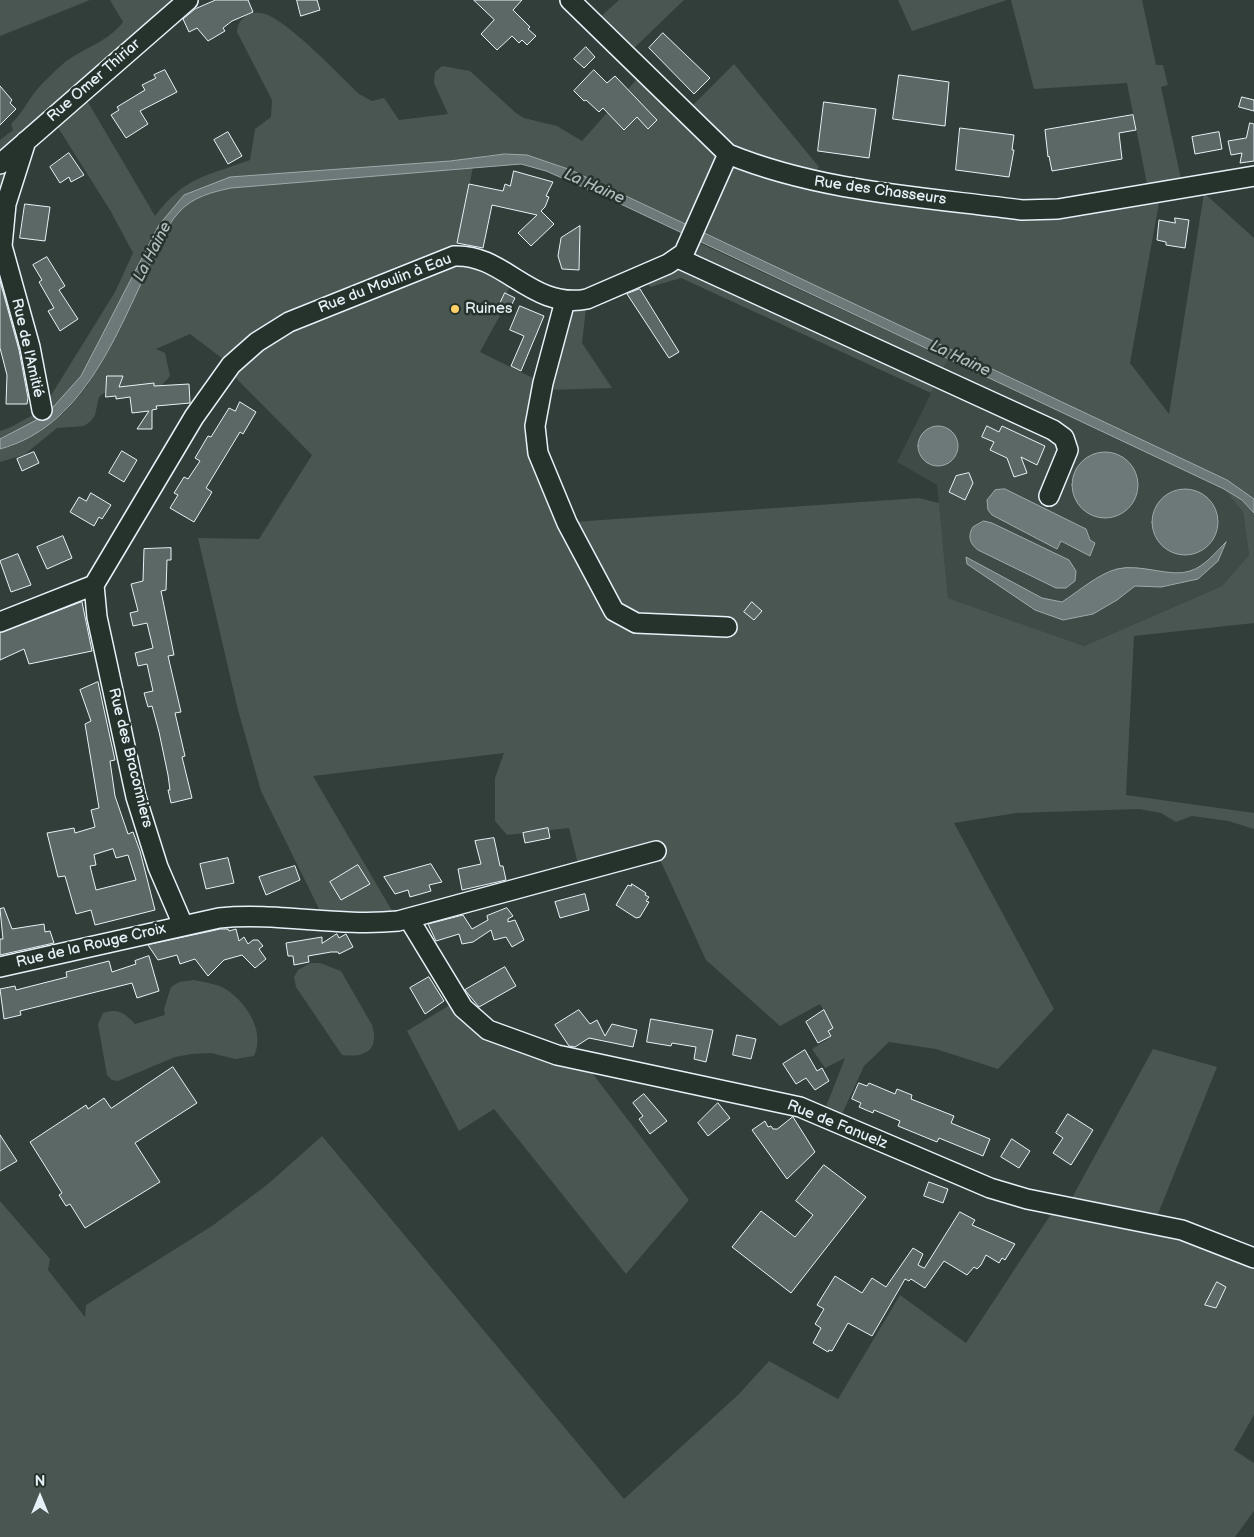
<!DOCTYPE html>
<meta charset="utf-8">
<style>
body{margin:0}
#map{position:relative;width:1254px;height:1537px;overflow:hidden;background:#323e39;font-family:"Balsamiq Sans",sans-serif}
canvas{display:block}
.north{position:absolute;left:15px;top:1472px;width:50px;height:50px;-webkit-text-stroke:4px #26332d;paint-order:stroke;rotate:0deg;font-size:14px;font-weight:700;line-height:20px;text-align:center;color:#e8f1f8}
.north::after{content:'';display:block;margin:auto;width:18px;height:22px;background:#e8f1f8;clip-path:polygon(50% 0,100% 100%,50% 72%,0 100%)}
</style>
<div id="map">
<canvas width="1254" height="1537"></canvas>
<div class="north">N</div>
</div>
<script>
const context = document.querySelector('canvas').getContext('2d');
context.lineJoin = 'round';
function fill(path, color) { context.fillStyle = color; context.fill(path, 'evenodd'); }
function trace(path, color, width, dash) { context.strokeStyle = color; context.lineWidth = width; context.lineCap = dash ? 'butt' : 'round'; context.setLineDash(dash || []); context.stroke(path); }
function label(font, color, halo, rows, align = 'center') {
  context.font = font + ' "Balsamiq Sans",sans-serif'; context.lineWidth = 5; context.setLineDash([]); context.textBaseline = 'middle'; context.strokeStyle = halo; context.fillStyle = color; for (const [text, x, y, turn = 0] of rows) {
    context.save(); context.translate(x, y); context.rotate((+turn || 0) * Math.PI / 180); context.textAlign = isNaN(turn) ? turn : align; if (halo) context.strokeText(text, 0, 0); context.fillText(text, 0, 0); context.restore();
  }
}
fill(new Path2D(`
 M948,359l276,130 19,23 6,43 -27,31 -138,60 -136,-48 -11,-113 -40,-23z`), '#3f4b46');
fill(new Path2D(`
 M0,0h90l-90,36z
 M110,0h78l-106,92 73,124c30,-40 52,-40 95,-56l5,-31 16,-12 1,-17 -35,-68c1,-16 16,-23 31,-17 26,12 69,58 91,79l13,7 12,-3 15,22 49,-6 -14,-31 1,-11 7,-6 28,5 46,42 8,5 33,8 25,15 55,-62 73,70 -20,-41 44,-44 85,103 -10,13 213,30 127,-16 -22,-111 -93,6 -23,-89h131l14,65h7l5,20 -7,2 22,101 -22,4 -31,171 39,51 35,-221 50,45v261l-27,-19 -655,-310 -45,-15 -22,-1 -22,2 -29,14 19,-3 -18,89 59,23 -15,29 4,2 -23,42 63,31 22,-82 22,-2 -5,44 30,45 -63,2 -5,18 -1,37 30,77 346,-24 20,5 9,95 136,48 138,-60 27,-31 -6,-43 -19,-23 18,11 12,13v110l-120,13 -8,159 128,18v16l-26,-8 -36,-5 -16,6 -15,-9 -22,-4 -123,4 -62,10 100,186 -56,60 -62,-20 -47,-7 -25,24 -26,57 -16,-6 23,-59 -20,10 -13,-19 19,-12 -6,-10 6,-3 -11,-20 -40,22 -74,-66 -50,-109 -76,21 -11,-44 -62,7 -12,-14v-43l9,-25 -191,23 85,145 -72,2 -65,-132 -23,-81 -40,-172 61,1 53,-84 -84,-85 3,-5 -41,-31 -34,15 9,4 5,23 -8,9 -58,8 -5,4 -4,18 -4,6 -7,5 -27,2 -33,27 -24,7v-13l12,-3 50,-32 7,-7 18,-21 55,-104 -8,-8 -53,102c-24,30 -45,49 -81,63v-8l11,-4 31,-17 73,-118 18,-39 -23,-43 -58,-92 -26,23 -26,66v-67l13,-10 -2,-6c11,-11 15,-20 24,-32 8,-10 20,-21 30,-30 19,-14 44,-21 58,-40z
 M619,0h65l-51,49 -34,-31z
 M898,0h109l-95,31z
 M691,239l257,120 -17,34 -250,-115 -31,9 -7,-12z
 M310,963h10l21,8 31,54c8,25 -7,33 -30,30l-46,-68 -2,-10 4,-7z
 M194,980c9,2 22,4 30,8 22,13 42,44 30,68l-19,3 -24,-6 -19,1 -17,3 -57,24 -6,-1 -5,-5 -9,-51 5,-11c16,-5 21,0 32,11l30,-9 -1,-6 7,-22 8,-5z
 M458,1000l15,19 110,42 106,139 -63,74 -132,-165 -35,22 -52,-100z
 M1153,1049l64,18 -63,157 100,34v157l-20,35 20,13v48l-19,26h-1235v-336l50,58 -2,11 37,47 1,-12 126,-79 56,-42 54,-48 302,363 115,-105 30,-33 69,38 62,-104 66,48 91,-138 10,2z`), '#495651');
const water = new Path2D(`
 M505,154l22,1 44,15 656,310 27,19v14l-12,-13 -18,-11 -616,-291 -62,-27 -25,-7 -290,24c-19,4 -38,9 -51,23 -16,17 -24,40 -33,60 -33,69 -66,156 -147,178v-10l46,-24 35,-39 78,-151 25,-30 46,-18 220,-16z
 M918 446a20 20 0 1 1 40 0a20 20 0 1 1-40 0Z
 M1072 485a33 33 0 1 1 66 0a33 33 0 1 1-66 0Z
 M1005,489l81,40 4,11 5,3 -5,13 -29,-15 -4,8 -65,-34 -4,-5 -1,-10 8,-10z
 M1152 522a33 33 0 1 1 66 0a33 33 0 1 1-66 0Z
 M984,521l8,2 77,37 7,11 -1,10 -9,7h-10l-78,-38c-8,-6 -11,-14 -5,-23z
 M1226,542l-8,19 -20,18 -37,8 -26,-1 -18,14 -24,14 -30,6 -28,-10 -68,-46 -1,-7 76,41 20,4c17,-11 36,-28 55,-33 23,-6 54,9 73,2 14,-4 26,-19 36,-29z`);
fill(water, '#6d7978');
trace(water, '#9ea9ab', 1);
const building = new Path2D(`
 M216,0h32l5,12 -21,9 -9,7 2,3 -17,10 -11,-13 -8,4 -6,-13 12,-10z
 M297,0h20l3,10 -19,6z
 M474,0h48l-9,10 17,17 -2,2 8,7 -9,9 -5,-5 -3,3 -7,-7 -15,14 -16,-16 13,-14z
 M663,33l47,45 -16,16 -45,-46z
 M586,47l9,10 -11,11 -10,-9z
 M165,70l12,22 -37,19 8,13 -22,14 -15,-23 8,-5 -2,-3 28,-17 -3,-5 14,-7 -2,-3z
 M594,70l13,13 8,-7 42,44 -9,9 -11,-12 -13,13 -21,-22 -4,4 -13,-12 -2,1 -10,-10z
 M899,75l50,7 -4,44 -52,-7z
 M0,86l12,14 -2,3 6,6 -16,16z
 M1242,97l12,3v11l-15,-4z
 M824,102l52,7 -7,49 -51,-7z
 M1133,115l3,15 -17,3 3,26 -70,12 -3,-15 -1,1 -3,-27z
 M1250,123l4,1v37l-14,2 2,-10 -11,2 -3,-14 18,-3z
 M960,128l54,7 -2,15h2l-5,27 -53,-7z
 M228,132l14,24 -14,8 -14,-24z
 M1219,132l3,17 -27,5 -3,-17z
 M69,153l15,22 -13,7 -2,-5 -9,6 -10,-16z
 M514,171l39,11 -7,14 3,1 -4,10 -4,4 13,13 -23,22 -13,-13 19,-18 -45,-10 -9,43 -26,-5 12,-59 34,7 2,-7 5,2z
 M25,204l25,3 -5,34 -25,-3z
 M1175,218l14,2 -4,28 -19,-3v-3l-9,-2 2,-20 16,3z
 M580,226l-1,44 -17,-1 -4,-13 3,-18z
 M47,257l18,29 -6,4 19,29 -18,12 -12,-20 6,-3 -15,-26 3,-2 -9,-15z
 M0,281l19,69 9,48 -1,6h-21l1,-29 -7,-27z
 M640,289l39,63 -10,6 -42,-64z
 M505,293l10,5 -6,12 -10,-4z
 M520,306l24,10 -23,55 -10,-5 13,-30 -14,-6z
 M107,376h16l-4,11 35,-4v3l35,-2 1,19 -34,3 1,3 -5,1v19h-15l12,-18 -17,2 -2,-16 -14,2v-3l-10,1z
 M240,402l16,10 -13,22 -3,-2 -34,56 6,4 -18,30 -24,-14 8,-13 -4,-2 10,-16 4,2 12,-18 -5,-3 13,-22 3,1 18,-29 6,3z
 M987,426l12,6 3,-6 43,20 -8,19 -16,-8 6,16 -13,4 -7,-19 -17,-8 4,-8 -12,-5z
 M122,451l15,9 -13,22 -15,-9z
 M34,452l5,11 -17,8 -5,-12z
 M969,473l4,10 -8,17 -16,-8 7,-16z
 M91,493l20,12 -9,14 -3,-2 -5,9 -24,-14 9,-15 7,4z
 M63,536l9,22 -25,11 -10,-22z
 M171,548v12h-4l-1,30 -5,1 13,64 -6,1 13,56 -6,1 10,43 -3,1 10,41 -21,5 -3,-13h2l-2,-15 -9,-43 -7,-26 -4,1 -4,-14 9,-2 -6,-27 -9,2 -3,-13 18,-5 -6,-25 -14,3 -3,-13 8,-2 -7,-27 12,-3 1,-32z
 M18,554l13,31 -20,7 -11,-31z
 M82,602l10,49 -63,13 -5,-15 -24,11v-27z
 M752,602l10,9 -8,9 -10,-8z
 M98,682l17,78 -5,1 5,35 13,38 5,-2 7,19 15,59 -60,15 -4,-15 -15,4 -11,-38 -7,1 -11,-44 27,-5 1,5 20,-6 -4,-17 8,-2 -14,-84 6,-3 -11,-31zM113,849l3,9 12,-3 8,25 -40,10 -6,-24 6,-1 -2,-10z
 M548,828l2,10 -25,5 -2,-10z
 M494,838l6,28h3l3,14 -44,10 -4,-21 23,-5 -6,-23z
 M228,858l6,25 -28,6 -6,-25z
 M431,864l11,18 -13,3 2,6 -21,6 -2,-7 -13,4 -11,-17z
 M358,865l12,19 -29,16 -11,-18z
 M295,866l5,14 -34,15 -7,-18z
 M632,884l14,9 -1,2 4,2 -3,4 3,1 -9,15 -4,1 -20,-13 12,-20 3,1z
 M585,894l4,16 -29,8 -5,-16z
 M4,908l8,21 32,-5 1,8 5,-1 4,12 -54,12v-16h3l-3,-30z
 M507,908l6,8 -5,3v3l7,-2 9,20 -12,7 -6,-10 -12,3 -3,-10 -18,12 -11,2 -3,-10 -23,7 -8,-17 35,-9 9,14 16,-9 -1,-4z
 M221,929h7l1,2 7,-2 3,12 5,-4 4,7 5,-4h5l5,6 -4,3 7,10 -11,9 -13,-13 -18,5 -16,16 -13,-17 -15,5 -3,-9 -19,5 -10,-15z
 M337,934l2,4 7,-4 7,13 -14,7 -1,-2h-7l-23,4 1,6 -15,3 -1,-9h-5l-2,-13 36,-6v6z
 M149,956l10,35 -22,7 -5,-15 -112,28 1,4 -17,4 -4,-30 15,-3 1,4 51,-13 -1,-5 43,-11 3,11 24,-8 -1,-3z
 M505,967l11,19 -37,21 -14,-17z
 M429,977l15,24 -19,13 -15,-26z
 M579,1010l11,14 7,-4 8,16 7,-12 25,6 -4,17 -44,-9 -14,9 -6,-1 -14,-21z
 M824,1010l9,18 -5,3 3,5 -13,7 -12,-21z
 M651,1019l62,11 -7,32 -12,-3 2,-12 -24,-4 -1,3 -24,-4z
 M737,1035l19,4 -5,20 -18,-4z
 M805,1050l12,21 5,-3 7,13 -14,9 -9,-12 -10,6 -13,-20z
 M173,1067l24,36 -62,40 25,39 -75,46 -15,-24 -4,2 -7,-11 3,-2 -32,-51 56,-37 2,4 16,-11 7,10z
 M859,1083l8,3 2,-3 26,11 2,-5 15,6 -1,4 43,17 -3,7 39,16 -7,17 -44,-18 -2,4 -39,-16 2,-5 -26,-11 -1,3 -14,-6 2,-4 -9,-4z
 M644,1094l23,27 -17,13 -11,-15 4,-3 -10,-13z
 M718,1103l12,15 -22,18 -10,-13z
 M1068,1114l25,16 -22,35 -18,-12 10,-15 -7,-5z
 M793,1117l22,35 -28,27 -35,-49 13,-9 3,6 3,-1 2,3h4z
 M0,1135l17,26 -17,10z
 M1012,1139l18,12 -11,17 -18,-11z
 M824,1165l42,32 -75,96 -59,-46 29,-36 34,26 18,-22 -17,-14z
 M929,1182l19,7 -5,14 -19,-7z
 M960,1212l15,8 -3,5 43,19 -10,16 -3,-2 -3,5 -13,-8 -5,10 -4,4 -3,-2 -7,8 -23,-14 -19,27 -14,-9 -2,2 -4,-2 -33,57 -24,-13 -16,28 -3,-1 -1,2 -15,-9 8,-15 -6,-4 9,-15 -7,-4 18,-29 27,17 10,-15 14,9 27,-39 10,6 -5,11 6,3z
 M1217,1282l9,5 -10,21 -11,-3z`);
fill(building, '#5c6865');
trace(building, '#e8f1f8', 1);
const minor = new Path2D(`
 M570,0l158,154c93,38 196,43 294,56l36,-1 196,-33
 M26,141l-20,63 -4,42 28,101 12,63
 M0,164l188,-164
 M678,258l375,172 11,8 4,12 -19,46
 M565,301l-22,82 -8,43 3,27 29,70 47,88 22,12 91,4
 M94,585l100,-168 37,-52 9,-8 17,-15 32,-20 165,-66c50,-3 77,54 133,43l81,-35 16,-11 44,-99
 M94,585l3,32 39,180 22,70 25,58
 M0,622l94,-37
 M409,919l54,89 25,22 69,25 243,52 190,81 37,11 155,31 72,28
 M0,967l219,-49c59,-6 118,9 179,3l258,-70`);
trace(minor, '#e8f1f8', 22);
trace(minor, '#26332d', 19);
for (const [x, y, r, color] of [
 [455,309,5,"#ffd166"]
]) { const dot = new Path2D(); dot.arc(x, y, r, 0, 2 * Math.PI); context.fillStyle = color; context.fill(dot); trace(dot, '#26332d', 2); }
label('15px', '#e8f1f8', '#26332d', [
 ["Rue Omer Thiriar",94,81,-41],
 ["Rue des Chasseurs",880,191,8],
 ["Rue du Moulin à Eau",385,284,-21],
 ["Rue de l'Amitié",27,348,77],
 ["Rue des Braconniers",130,758,76],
 ["Rue de la Rouge Croix",91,946,-13],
 ["Rue de Fanuelz",837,1125,22]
]);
label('15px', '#e8f1f8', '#26332d', [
 ["Ruines",465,309]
], 'left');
label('italic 16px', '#b1bbbe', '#26332d', [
 ["La Haine",594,187,24],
 ["La Haine",153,252,-63],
 ["La Haine",960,359,25]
]);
</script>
